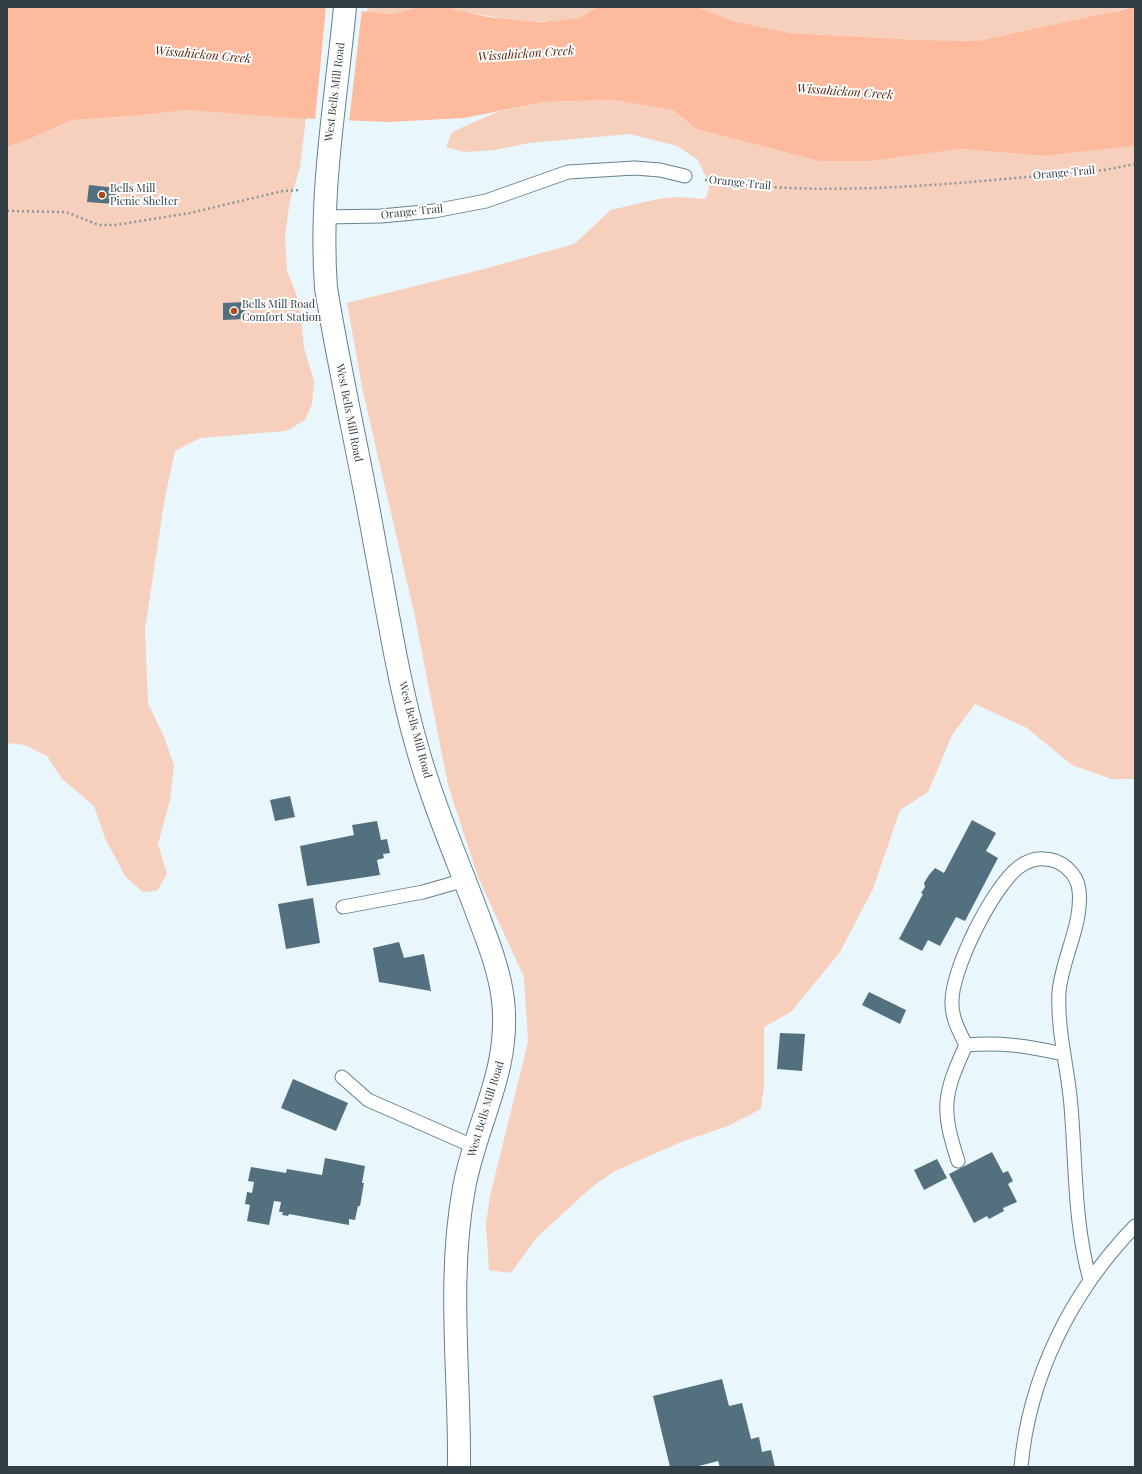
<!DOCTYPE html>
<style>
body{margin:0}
#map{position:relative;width:1142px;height:1474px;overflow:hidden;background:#e9f6fc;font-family:"Playfair Display",serif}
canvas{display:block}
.frame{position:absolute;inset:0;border:8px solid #323f45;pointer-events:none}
</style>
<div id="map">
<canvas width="1142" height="1474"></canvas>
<div class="frame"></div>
</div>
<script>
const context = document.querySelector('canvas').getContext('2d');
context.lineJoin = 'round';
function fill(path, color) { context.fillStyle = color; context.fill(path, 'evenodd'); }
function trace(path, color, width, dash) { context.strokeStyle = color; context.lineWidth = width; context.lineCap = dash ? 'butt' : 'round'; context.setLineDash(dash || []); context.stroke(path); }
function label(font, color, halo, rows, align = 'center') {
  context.font = font + ' "Playfair Display",serif'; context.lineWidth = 4; context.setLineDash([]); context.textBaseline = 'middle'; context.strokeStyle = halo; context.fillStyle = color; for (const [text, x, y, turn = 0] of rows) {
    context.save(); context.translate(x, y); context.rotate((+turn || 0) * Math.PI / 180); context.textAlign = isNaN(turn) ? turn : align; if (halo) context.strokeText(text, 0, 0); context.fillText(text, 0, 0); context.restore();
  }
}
fill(new Path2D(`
 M368,7h52l-28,7 -25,-2z
 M446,7h159c-10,2 -18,10 -28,11 -45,8 -88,-1 -131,-11z
 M697,7h434l-35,9 -118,25 -58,-1 -129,-7 -58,-12z
 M613,100l60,10 23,19 123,32h53l89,-12 83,7 91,-10v633h-24l-39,-14 -45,-37 -52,-24 -23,31 -24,57 -28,18 -27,79 -33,63 -49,60 -27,15v58l-3,24 -33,17 -47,16 -66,29 -22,15 -56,51 -26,36 -22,-3 -3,-46 4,-28 38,-154 -4,-65 -46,-100 -30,-92 -34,-173 -51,-220 -16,-89 137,-34 90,-25 37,-34 47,-11 17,-2 31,2 4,-15 -13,-25 -20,-13 -47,-12 -101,9 -34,7 -31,2 -18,-5 6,-15 45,-20 47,-10z
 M187,110l119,8 -6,50 -10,32 -5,36 2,34 13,34 4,44 10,33 -2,23 -7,16 -19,11 -86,7 -25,13 -10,46 -20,132 3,74 16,34 10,28 -4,35 -12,44 9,30 -10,17 -14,1 -18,-16 -20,-38 -11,-32 -32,-27 -15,-23 -22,-11 -18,-2v-596l23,-8 42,-19 62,-4z`), '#f7cfbd');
fill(new Path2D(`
 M7,7h312l73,7 28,-7h26l42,10 53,5 38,-4 18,-10 8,-1h92l36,14 58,12 129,7 58,1 157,-34v139l-91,10 -83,-7 -89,12h-53l-123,-32 -23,-19 -60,-10 -69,2 -80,16 -75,4 -96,-4 -106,-8 -53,6 -62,4 -42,19 -23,8z`), '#feba9d');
fill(new Path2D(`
 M326,7l36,2 -13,113 -34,-1z`), '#e9f6fc');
fill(new Path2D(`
 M89,185l27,3 -1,16 -28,-2z
 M244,302l1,17 -22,1v-17z
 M290,796l5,21 -20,4 -5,-21z
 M972,820l24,13 -10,18 12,7 -33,63 -9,-4 -16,29 -12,-6 -6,11 -23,-12 24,-45 -2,-1 4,-6 -1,-4 5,-8 6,-7 9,5z
 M377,821l4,19 6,-1 3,14 -7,1 1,4 -7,2 3,15 -73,11 -7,-40 54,-11 -2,-10z
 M313,898l7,45 -34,6 -8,-45z
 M399,942l5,16 20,-4 7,37 -52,-9 -6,-34z
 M869,992l37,18 -6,14 -38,-19z
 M780,1033l25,1 -3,37 -25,-2z
 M293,1079l55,24 -12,28 -55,-23z
 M992,1152l11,21 5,-2 5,10 -5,3 9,18 -14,6 1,3 -15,8 -2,-3 -13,7 -25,-49z
 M325,1158l40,8 -3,17h2l-4,23h-2l-3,14 -6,-1v6l-60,-11 -1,2 -6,-1 1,-3h-4l2,-10 -7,-1 -5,24 -22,-4 3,-16 -5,-1 2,-12 5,1 2,-11 -6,-1 3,-14 35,6 1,-4 35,6z
 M937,1159l10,19 -23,12 -10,-20z
 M722,1379l7,27 13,-3 9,36 8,-2 3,15 9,-2 4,17h-55l-2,-6 -23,6h-25l-17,-71z`), '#53707e');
const lane = new Path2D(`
 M325,217l56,-1 53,-5 52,-10 82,-29 67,-4 25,2 25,6
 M343,907l80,-15 42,-12
 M966,1045c35,-3 62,1 97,9
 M342,1077l26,23 107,47
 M958,1161c-17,-52 -15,-66 8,-116 -6,-12 -14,-26 -14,-41 -2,-32 41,-118 67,-137 7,-5 16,-9 25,-8 17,0 33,14 35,31 4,34 -17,68 -20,102 -2,39 9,76 12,114 5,59 3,117 19,174
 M1021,1467c8,-91 51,-176 114,-241`);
const secondary = new Path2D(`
 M345,7c-9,94 -26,186 -19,281 14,86 34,171 49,257 13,67 23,136 42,202 15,54 38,107 58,160 11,30 24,60 28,93 8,71 -27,122 -39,188 -17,92 -4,187 -5,279`);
trace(lane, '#638290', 15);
trace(secondary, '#638290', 24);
trace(new Path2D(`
 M705,180c132,20 267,1 399,-10l31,-6
 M7,211l59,1 33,13h16l75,-12 93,-22 18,-1`), '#8a979d', 2.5, [2, 3]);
trace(lane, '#fff', 13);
trace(secondary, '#fff', 22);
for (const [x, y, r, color] of [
 [102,195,4,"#b04d17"],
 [234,311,4,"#b04d17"]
]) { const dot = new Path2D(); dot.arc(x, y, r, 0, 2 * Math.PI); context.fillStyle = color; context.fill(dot); trace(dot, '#fff', 1.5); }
label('11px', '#323f45', '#fff', [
 ["West Bells Mill Road",335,92,-83],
 ["Orange Trail",1064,173,-5],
 ["Orange Trail",740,183,6],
 ["Orange Trail",412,212,-6],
 ["West Bells Mill Road",349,413,79],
 ["West Bells Mill Road",415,730,75],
 ["West Bells Mill Road",486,1109,-73]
]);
label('11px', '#323f45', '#fff', [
 ["Bells Mill",110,189],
 ["Picnic Shelter",110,202],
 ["Bells Mill Road",242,305],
 ["Comfort Station",242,318]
], 'left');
label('italic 12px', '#58250a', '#fff', [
 ["Wissahickon Creek",526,54,-4],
 ["Wissahickon Creek",203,55,5],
 ["Wissahickon Creek",845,92,4]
]);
</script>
